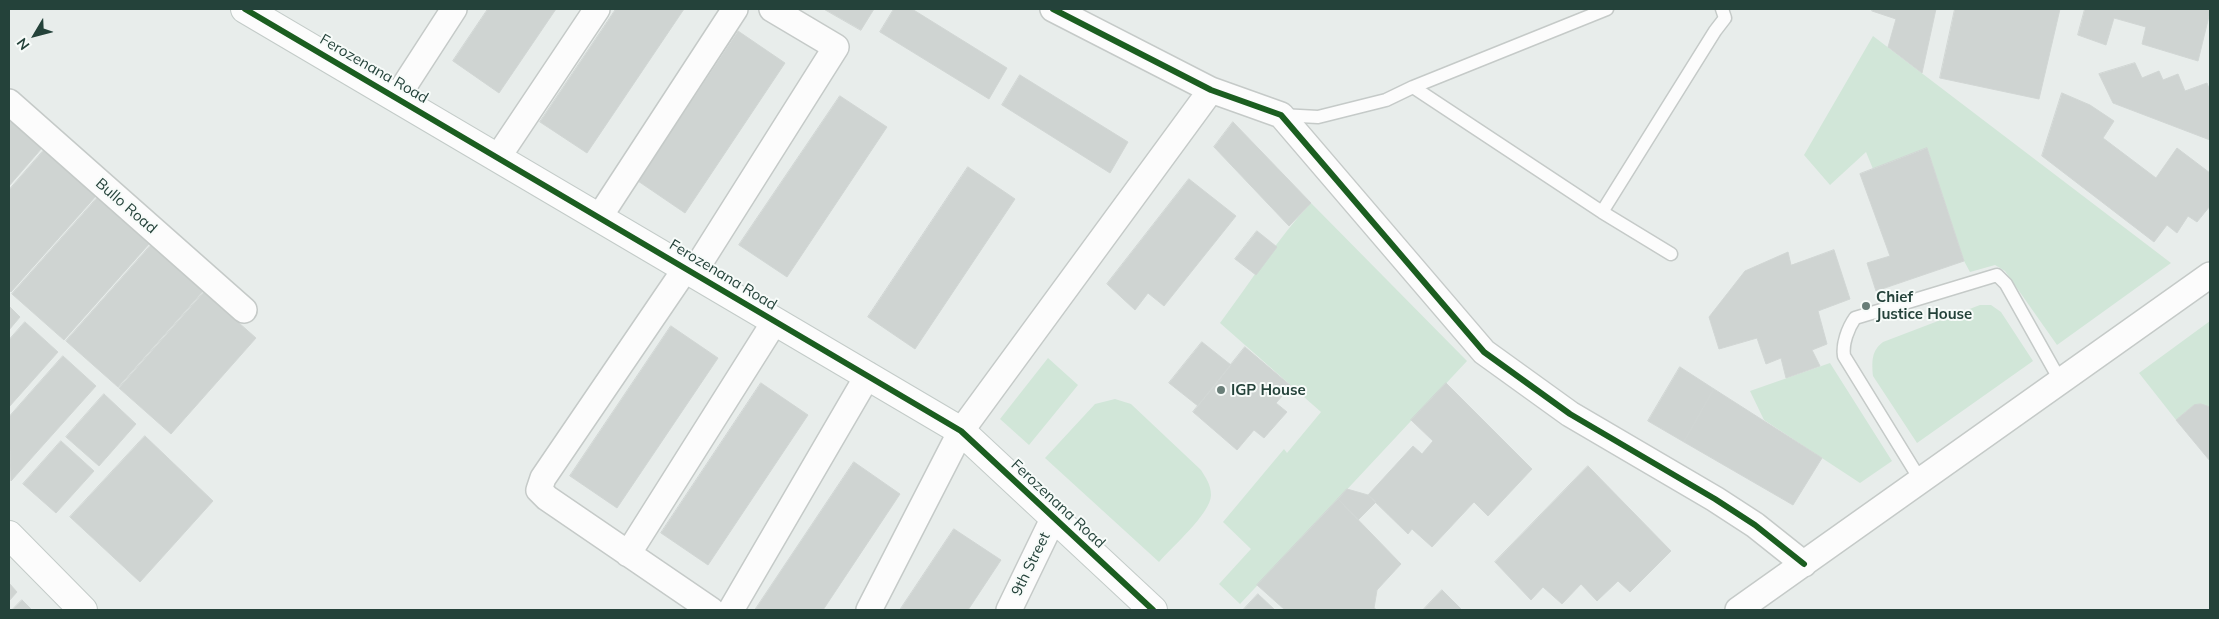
<!DOCTYPE html>
<style>
body{margin:0}
#map{position:relative;width:2219px;height:619px;overflow:hidden;background:#e8edeb;font-family:Mulish,sans-serif}
canvas{display:block}
.frame{position:absolute;inset:0;border:10px solid #24423a;pointer-events:none}
.north{position:absolute;left:10px;top:10px;width:50px;height:50px;-webkit-text-stroke:4px #f7fbf9;paint-order:stroke;rotate:233deg;font-size:14px;font-weight:700;line-height:20px;text-align:center;color:#24423a}
.north::after{content:'';display:block;margin:auto;width:18px;height:22px;background:#24423a;clip-path:polygon(50% 0,100% 100%,50% 72%,0 100%)}
</style>
<div id="map">
<canvas width="2219" height="619"></canvas>
<div class="frame"></div>
<div class="north">N</div>
</div>
<script>
const context = document.querySelector('canvas').getContext('2d');
context.lineJoin = 'round';
function fill(path, color) { context.fillStyle = color; context.fill(path, 'evenodd'); }
function trace(path, color, width, dash) { context.strokeStyle = color; context.lineWidth = width; context.lineCap = dash ? 'butt' : 'round'; context.setLineDash(dash || []); context.stroke(path); }
function label(font, color, halo, rows, align = 'center') {
  context.font = font + ' Mulish,sans-serif'; context.lineWidth = 4; context.setLineDash([]); context.textBaseline = 'middle'; context.strokeStyle = halo; context.fillStyle = color; for (const [text, x, y, turn = 0] of rows) {
    context.save(); context.translate(x, y); context.rotate((+turn || 0) * Math.PI / 180); context.textAlign = isNaN(turn) ? turn : align; if (halo) context.strokeText(text, 0, 0); context.fillText(text, 0, 0); context.restore();
  }
}
fill(new Path2D(`
 M1873,36l298,227 -114,82 -52,-74 -10,-6 -25,7 -6,-11 -37,-113 -54,21 -7,-17 -36,33 -26,-30z
 M1311,203l156,158 -227,243 -21,-20 32,-35 -28,-27 61,-73 3,4 34,-41 -101,-89c30,-40 57,-84 91,-120z
 M1980,305h11l10,7 32,49 -116,82 -44,-67c-1,-14 -2,-25 10,-34z
 M2210,321v86l-16,-2 -18,15 -37,-47z
 M1048,358l30,27 -49,60 -29,-26z
 M1830,363l62,98 -32,22 -96,-63 -14,-29z
 M1115,399l16,5 70,66c5,8 10,15 10,25 0,18 -39,52 -52,67l-114,-104 50,-54z`), '#d1e6d8');
const building = new Path2D(`
 M488,9h68l-57,84 -46,-32z
 M616,9h68l-97,144 -47,-31z
 M824,9h50l-13,21z
 M894,9h18l95,59 -18,31 -109,-67z
 M1873,9h63l-14,64 -34,-26 8,-28 -24,-8z
 M1955,9h105l-21,90 -99,-21z
 M2085,9h125v3l-12,49 -56,-17 4,-17 -32,-9 -8,27 -28,-10z
 M738,31l47,32 -100,150 -47,-32z
 M2135,63l7,15 17,-7 4,9 15,-6 7,17 22,-8 3,8v49l-97,-37 -14,-29z
 M1020,75l108,67 -18,31 -108,-68z
 M2062,93l28,12 24,16 -11,17 53,40 21,-30 33,25v33l-13,16 -9,-6 -11,17 -10,-8 -13,17 -112,-86z
 M840,96l47,31 -100,150 -48,-32z
 M9,118l33,30 -33,38z
 M1233,122l78,81 -22,23 -75,-79z
 M1927,148l37,113 -88,30 -9,-28 23,-7 -30,-82z
 M44,150l52,46 -85,96 -2,-2v-100z
 M968,167l47,32 -100,150 -47,-32z
 M1189,179l47,37 -72,90 -16,-13 -13,17 -28,-26z
 M97,198l52,46 -85,96 -52,-46z
 M1257,231l20,16 -21,28 -21,-16z
 M151,245l52,46 -85,96 -52,-46z
 M1834,250l16,49 -32,12 9,33 -15,6 8,16 -34,12 -5,-20 -15,6 -9,-26 -38,11 -10,-32 36,-46 43,-19 3,13z
 M204,292l52,46 -85,96 -52,-46z
 M9,306l11,11 -11,13z
 M25,322l33,30 -49,55v-67z
 M671,326l47,32 -101,150 -47,-32z
 M1202,342l29,23 -33,41 -29,-23z
 M1245,347l46,39 -15,17 11,9 -23,26 -10,-8 -17,20 -44,-38z
 M63,356l33,30 -85,95 -2,-64z
 M1680,367l34,22 -30,53 -36,-21z
 M761,383l47,32 -100,150 -47,-32z
 M1446,383l86,86 -44,47 -14,-14 -42,45 -20,-18 -4,5 -40,-39 45,-49 9,8 11,-13 -22,-21z
 M1714,389l108,69 -29,47 -109,-63z
 M104,394l32,30 -37,42 -33,-29z
 M2201,404l9,3v54l-34,-41 18,-15z
 M145,436l68,65 -73,81 -70,-65z
 M61,441l33,30 -38,42 -33,-29z
 M854,462l46,32 -77,116h-68z
 M1588,466l83,85 -41,41 -12,-11 -21,20 -16,-17 -19,20 -19,-17 -12,13 -36,-38z
 M1347,489l21,6 8,7 -18,18 -20,-21z
 M1338,499l63,65 -24,26 -3,18 3,2h-92l-28,-25z
 M954,529l47,31 -33,50h-68z
 M9,583l8,9 -8,9z
 M1442,590l20,20h-39z
 M1258,594l17,16h-32z
 M22,600l10,10h-20z`);
fill(building, '#cfd4d2');
trace(building, '#d1d6d4', 1);
const lane = new Path2D(`
 M1413,87l194,-78
 M1281,115l37,2 68,-17 27,-13 189,125 69,42
 M1602,212l113,-181 10,-13 -3,-9
 M1921,481l-77,-125c-2,-12 4,-28 11,-38l142,-43 9,9 55,98`);
const street = new Path2D(`
 M1053,9l158,81 70,25 203,237 86,62 145,85 40,26 49,39
 M397,97l57,-88
 M9,102l235,208
 M498,157l99,-148
 M600,216l135,-207
 M686,268l-143,210 -4,12 8,8 164,112
 M694,272l142,-225 -64,-38
 M628,554l147,-233
 M731,610l137,-235
 M869,610l92,-179 250,-341
 M1009,610l45,-93
 M1738,610l472,-335`);
const secondary = new Path2D(`
 M245,9l716,422 192,179
 M9,535l74,75`);
trace(lane, '#c5cac8', 15);
trace(street, '#c5cac8', 28);
trace(secondary, '#c3cbc8', 30);
trace(lane, '#fcfcfc', 12);
trace(street, '#fcfcfc', 25);
trace(secondary, '#fcfcfc', 28);
trace(new Path2D(`
 M245,9l716,422 192,179
 M1053,9l158,81 70,25 203,237 86,62 145,85 40,26 49,39`), '#1b5e20', 6);
for (const [x, y, r, color] of [
 [1866,306,5,"#697e78"],
 [1221,390,5,"#697e78"]
]) { const dot = new Path2D(); dot.arc(x, y, r, 0, 2 * Math.PI); context.fillStyle = color; context.fill(dot); trace(dot, '#f7fbf9', 2); }
label('15px', '#24423a', '#f7fbf9', [
 ["Ferozenana Road",374,69,30],
 ["Bullo Road",126,206,41],
 ["Ferozenana Road",723,275,31],
 ["Ferozenana Road",1058,504,43],
 ["9th Street",1031,564,-64]
]);
label('bold 15px', '#24423a', '#f7fbf9', [
 ["Chief",1876,297],
 ["Justice House",1876,314],
 ["IGP House",1231,390]
], 'left');
</script>
